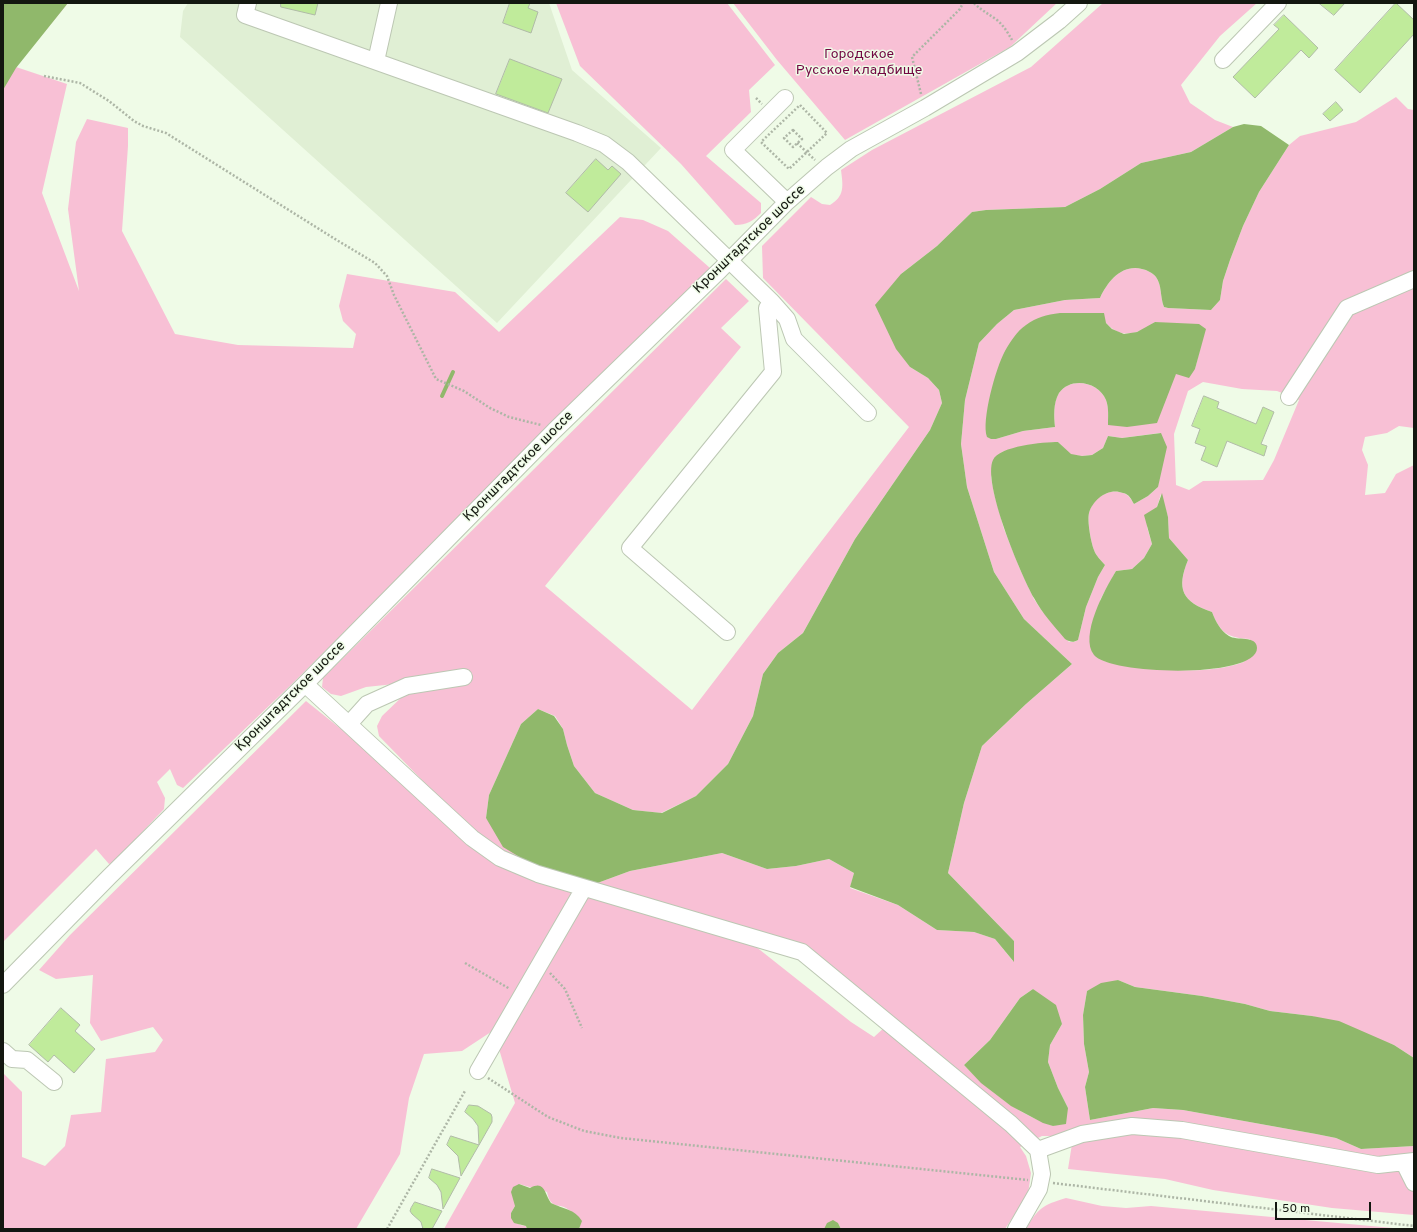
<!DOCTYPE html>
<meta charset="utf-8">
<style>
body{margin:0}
#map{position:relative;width:1417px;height:1232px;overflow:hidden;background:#effbe7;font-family:Overpass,sans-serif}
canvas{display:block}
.frame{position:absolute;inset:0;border:4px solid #131710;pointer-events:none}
.scale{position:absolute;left:1275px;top:1202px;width:96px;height:18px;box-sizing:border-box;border:2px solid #131710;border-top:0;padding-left:5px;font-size:12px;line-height:14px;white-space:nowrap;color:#131710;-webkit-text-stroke:3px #effbe7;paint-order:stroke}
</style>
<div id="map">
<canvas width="1417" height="1232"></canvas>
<div class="frame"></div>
<div class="scale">50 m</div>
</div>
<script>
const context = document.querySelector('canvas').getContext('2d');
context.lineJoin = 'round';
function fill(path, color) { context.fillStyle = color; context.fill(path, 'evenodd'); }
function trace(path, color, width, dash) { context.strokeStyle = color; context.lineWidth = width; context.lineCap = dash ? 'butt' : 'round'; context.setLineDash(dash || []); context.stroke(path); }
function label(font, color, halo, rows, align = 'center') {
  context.font = font + ' Overpass,sans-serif'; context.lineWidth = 3; context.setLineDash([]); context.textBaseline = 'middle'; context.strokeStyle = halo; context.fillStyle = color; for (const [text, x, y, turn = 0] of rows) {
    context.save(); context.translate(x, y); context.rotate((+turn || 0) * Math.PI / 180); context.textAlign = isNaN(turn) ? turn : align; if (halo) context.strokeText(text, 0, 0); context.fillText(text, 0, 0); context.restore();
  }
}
fill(new Path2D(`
 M188,3h361l23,67 89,78 -164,175 -317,-286 3,-26z`), '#e0efd4');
fill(new Path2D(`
 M3,3h65l-52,64 51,17 -25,109 37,98 -11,-82 8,-67 11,-23 41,9v18l-6,85 53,103 63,11 115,3 3,-14 -13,-13 -4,-15 8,-32 108,18 44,40 121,-115 23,3 25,11 42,37 -415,413 -112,107 -6,-3 -7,-16 -13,13 8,16 -1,11 -51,54 -4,1 -13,-15 -93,93z
 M556,3h171l48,62 -26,25 2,22 -45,44 55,47v10c-8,8 -14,12 -26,12l-54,-61 -101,-98z
 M733,3h324l-47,44 -165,93 -68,-80z
 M1103,3h154l-37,33 -39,49 9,18 25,17 18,7 -42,25 -50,11 -41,26 -35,18 -79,3 -14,2 -35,34 -36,28 9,93 18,11 11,12 3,13 -12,27 -75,109 -52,94 -25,20 -15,21 -10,42 -25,48 -32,32 -35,17 -28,-3 -38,-17 -21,-27 -7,-21 -4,-16 -8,-13 -17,-7 -17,15 -32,71 -3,23 40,43 -24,-6 -47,-41 -76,-78 -2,-10 5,-10 24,-23 -2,-10 -38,4 -25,9 -10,-2 -9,-7 1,-9 403,-399 23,22 -28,27 20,19 -196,239 147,124 217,-283 -146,-149 -1,-32 49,-49 11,7 8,1c15,-9 13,-19 11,-35l31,-20 159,-83z
 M1396,97l12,12 6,1v318l-15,-2 -12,7 -22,4 -3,13 6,15 -3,30 20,-2 11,-19 18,-9v593l-20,-13 -82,-29 -42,-5 -25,-7 -43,-8 -67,-9 -17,-7 -31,11 -4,24 1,29 5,28 -4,15 5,33 63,-12 30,2 133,24 20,4 25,11 53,-3v69l-82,-7 -119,-18 -48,-11 -97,-10 4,-25 -9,-8h-21l-22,11 6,9 5,17 -3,21 -23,35h-164l-3,-6 -14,6h-245l1,-2c-3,-5 -7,-13 -11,-17 -9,-8 -18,1 -22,-18l-28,-8 -4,22 -4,7 9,12 6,1 1,3h-83l71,-126 -16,-54 89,-154 167,51 96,76 23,15 12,-11 -83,-77 -211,-64 38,-14 92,-18 45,16 29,-3 33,-7 25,14 -4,15 48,17 39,25 37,2 21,7 18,22 1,-20 -66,-68 16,-70 18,-57 44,-42 46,-40 -48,-45 -30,-47 -27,-85 -6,-43 4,-44 14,-57 18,-19 17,-14 51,-10 35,-2c8,-17 22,-34 42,-29 5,1 11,4 14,8 6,8 4,20 8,30l4,1 43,2 9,-10 3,-19 7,-21 13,-34 16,-34 30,-47 11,-9 56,-14zM1155,322l50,7 -10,40 -19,5 -67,51c-1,-8 0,-17 -3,-25 -7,-18 -35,-24 -47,-7 -6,9 -5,24 -4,34l-32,4 -27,8 -10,-18c6,-32 15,-72 39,-95l81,-3c15,17 33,11 49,-1zM1203,382l39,7 35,2 22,9 -25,60 -11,20 -60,1 -14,9 -13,-5 -2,-51 14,-43zM1160,433l-2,54 -10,9 -14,8c-3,-5 -6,-10 -11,-11 -14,-6 -31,6 -34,20 -2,8 2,29 5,37 2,6 7,10 11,15l-7,12 -12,30 -8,33 -4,2h-5l-27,-31 -8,-12 -14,-30 -16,-40 -10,-36 -3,-16 11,-25c19,-6 37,-8 56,-10l13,13 11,1 10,-1 11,-7 5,-12 14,2zM1161,494l7,23 1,21 19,22c-12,29 -6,42 24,52 8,21 16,26 38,27l-6,23c-28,10 -57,9 -85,7 -19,-1 -37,-3 -55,-8l-4,-61 16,-29 16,-2 12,-11 8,-14 -5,-17 10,-20zM1033,989l29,35 -12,21 -2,17 10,26 10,20 -14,18c-35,-11 -65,-35 -90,-61l26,-25 30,-42z
 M306,701l65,52 101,90 105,48 -80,137 -35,23 -38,3 -15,44 -9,56 -44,75h-353v-156l19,19v65l23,9 20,-20 6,-31 30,-3 5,-53 49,-7 8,-12 -10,-13 -52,14 -11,-18 3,-48 -37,4 -17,-9 31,-35z
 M1066,1198l36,8 24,2 25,-2 253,23h-378c12,-21 17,-24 40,-31z`), '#f8c0d5');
fill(new Path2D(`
 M3,3h65l-52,65 -13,22z
 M1244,124l17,2 28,19 -30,47 -16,34 -13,34 -7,21 -3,19 -9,10 -43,-2 -4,-1c-4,-10 -2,-22 -8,-30 -3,-4 -9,-7 -14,-8 -20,-5 -34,12 -42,29l-35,2 -51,10 -17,14 -18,19 -14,57 -4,44 6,43 27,85 30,47 48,45 -46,40 -44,42 -18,57 -16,70 66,68v21l-19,-23 -21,-7 -37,-2 -39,-25 -48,-18 4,-14 -25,-14 -33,7 -29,3 -45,-16 -92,18 -38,14 -66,-24 -23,-14 -17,-29 3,-23 32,-71 17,-15 16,7 9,13 4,16 7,21 21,27 38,17 29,3 34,-17 32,-32 25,-48 10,-42 15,-21 25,-20 52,-94 75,-109 12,-27 -3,-13 -11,-12 -18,-11 -14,-18 -21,-44 26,-31 36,-28 35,-34 14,-2 79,-3 35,-18 41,-26 50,-11 42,-25z
 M1060,313h44l2,10 6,6 12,5 13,-2 18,-10 44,2 7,5 -11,40 -6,9 -13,-4 -19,49 -30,4 -19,-2c0,-8 1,-17 -2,-25 -7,-18 -35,-24 -47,-7 -6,10 -5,24 -4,34l-32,4 -27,8h-5l-4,-2c-6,-16 9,-70 18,-86 5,-9 12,-20 21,-26 11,-8 20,-10 34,-12z
 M1161,433l6,14 -9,40 -10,9 -14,8c-3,-5 -5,-10 -11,-11 -14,-6 -30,6 -34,20 -2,8 2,29 5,37 2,6 7,10 11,15l-7,12 -12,30 -8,33c-5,3 -8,2 -13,-1 -11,-13 -23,-26 -31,-41 -13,-23 -52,-115 -41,-138 6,-14 51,-18 65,-18l13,12 11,2 10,-1 11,-7 5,-12 14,2z
 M1162,493l6,24 1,21 19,22c-12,29 -6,42 24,52 4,10 8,18 17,24 7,5 28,-1 28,12 0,31 -147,27 -163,7 -15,-19 11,-66 22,-84l16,-2 12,-11 8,-14 -8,-29 13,-8z
 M1118,980l17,7 67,9 43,8 25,7 42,5 27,5 55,24 20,13v88l-53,3 -25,-11 -20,-4 -133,-24 -30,-2 -63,12 -5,-33 4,-15 -5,-28 -1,-29 4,-24 14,-8z
 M1033,989l23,16 6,19 -12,21 -2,17 10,26 10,20 -2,16 -13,2 -10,-3 -32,-17 -30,-23 -17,-18 26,-25 30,-42z
 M519,1184l11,4c15,-8 14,5 21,15 12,6 24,6 31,18l-3,8h-52l-1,-3 -12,-3 -3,-5v-5l4,-7 -4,-14 2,-5z
 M833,1220l5,3 3,6h-17l3,-6z`), '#90b86b');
trace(new Path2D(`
 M442,396l11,-24`), '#90b86b', 4);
const building = new Path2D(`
 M281,3h37l-3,12 -34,-8z
 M510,3h20l-2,5 10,4 -7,21 -28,-10z
 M1319,3h26l-11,12z
 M1396,3l18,17v14l-54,59 -25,-23z
 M1284,15l34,33 -9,10 -8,-8 -46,48 -22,-21 46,-48 -5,-4z
 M510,59l52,20 -14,34 -52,-19z
 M1336,102l7,8 -13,11 -7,-7z
 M596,159l12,11 4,-4 9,8 -33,38 -22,-19z
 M1204,396l15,6 -2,6 39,16 7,-17 11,5 -13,32 6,2 -3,10 -37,-15 -10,26 -16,-7 5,-13 -11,-4 5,-14 -8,-3z
 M61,1008l19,17 -5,6 20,18 -21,24 -20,-18 -6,7 -19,-17z
 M469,1105l9,1 13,8 1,3v5l-13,23 -1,-19 -5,-7 -8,-7z
 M451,1136l28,9 -18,31 -3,-20 -11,-11z
 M432,1169l28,9 -17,31 -2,-17 -4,-7 -8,-7z
 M415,1202l27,9 -10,18h-9l-2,-7 -9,-8 -2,-3 1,-3z`);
fill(building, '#c0eb9b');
trace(building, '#b0bba7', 1);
const minor = new Path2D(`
 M248,3l-3,12 332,118 27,11 24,18 144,140 -5,6 6,64 -143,176 97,84
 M1223,60l55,-57
 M376,61l13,-58
 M785,98l-52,52 54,52
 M772,302l15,17 7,20 74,74
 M1289,397l58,-89 67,-29
 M305,684l167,154 28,20 38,16 264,78 209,172 27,26 44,-16 50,-8 50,4 196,35 36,-4
 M349,724l18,-20 40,-18 57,-9
 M3,985l106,-108 196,-193 249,-253 166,-161 67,-68 40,-35 24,-18 74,-41 92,-55 42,-32 20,-18
 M3,1051l9,8 15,1 27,22
 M478,1071l106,-183
 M1404,1163l10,20
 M1016,1229l23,-40 3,-15 -4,-24`);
trace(minor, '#bcc7b3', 18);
trace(new Path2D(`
 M974,3c8,8 15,11 23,17 7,6 11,13 15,20
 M44,76l36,7 29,18 25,20 9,5 23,7 169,106 40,24 12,13 7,19 42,84 28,12 26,17 19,9 32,8
 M921,94l-9,-37 48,-48 3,-6
 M756,98l6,6
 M800,105l27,28 -38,36 -28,-27z
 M793,130l9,9 -9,8 -9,-9z
 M797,143l18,17
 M465,963l45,26
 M550,973l15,16 17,39
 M488,1078l60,39 36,14 37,7 407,42
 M1053,1183l361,43
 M387,1229l78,-138`), '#adb6a6', 2.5, [2, 2]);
trace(minor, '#fff', 16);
label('14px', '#720743', '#effbe7', [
 ["Городское",859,55],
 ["Русское кладбище",859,71]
]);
label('14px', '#131710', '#effbe7', [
 ["Кронштадтское шоссе",750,240,-44],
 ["Кронштадтское шоссе",519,467,-45],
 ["Кронштадтское шоссе",291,697,-45]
]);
</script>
